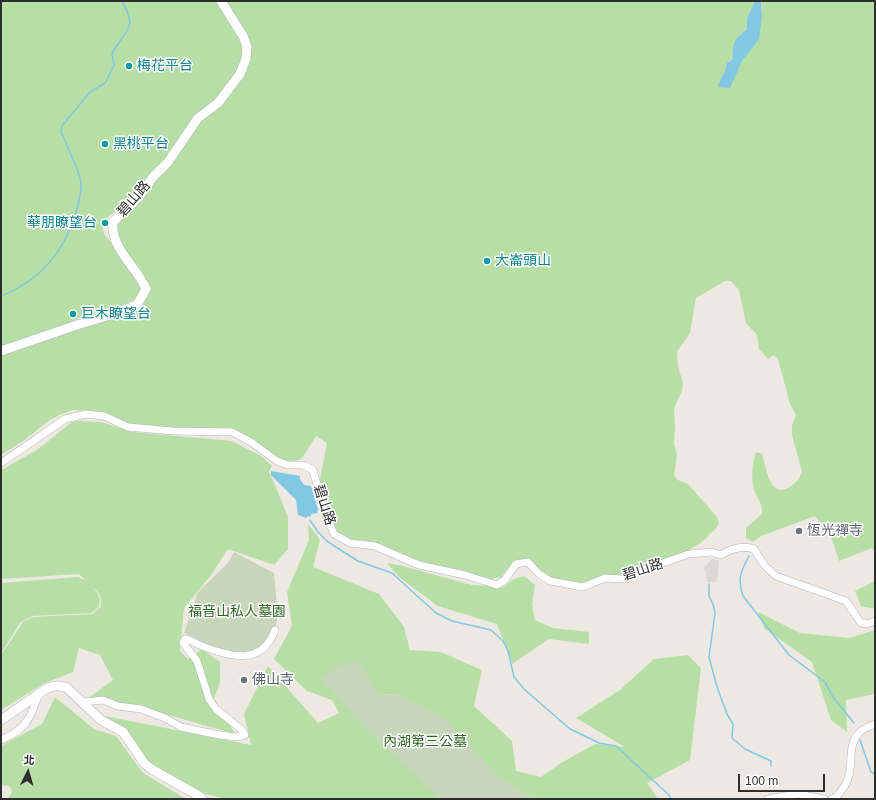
<!DOCTYPE html>
<meta charset="utf-8">
<style>
body{margin:0}
#map{position:relative;width:876px;height:800px;overflow:hidden;background:#ede9e2;font-family:Helvetica,"Noto Sans TC",sans-serif}
canvas{display:block}
.frame{position:absolute;inset:0;border:2px solid #2e2e2e;pointer-events:none}
.north{position:absolute;left:8px;top:752px;width:40px;height:40px;-webkit-text-stroke:3px #fff;paint-order:stroke;rotate:5deg;font-size:11px;font-weight:700;line-height:16px;text-align:center;color:#2e2e2e}
.north::after{content:'';display:block;margin:auto;width:14px;height:18px;background:#2e2e2e;clip-path:polygon(50% 0,100% 100%,50% 72%,0 100%)}
.scale{position:absolute;left:738px;top:774px;width:87px;height:18px;box-sizing:border-box;border:2px solid #2e2e2e;border-top:0;padding-left:5px;font-size:12px;line-height:14px;white-space:nowrap;color:#2e2e2e;-webkit-text-stroke:3px #fff;paint-order:stroke}
</style>
<div id="map">
<canvas width="876" height="800"></canvas>
<div class="frame"></div>
<div class="north">北</div>
<div class="scale">100 m</div>
</div>
<script>
const context = document.querySelector('canvas').getContext('2d');
context.lineJoin = 'round';
function fill(path, color) { context.fillStyle = color; context.fill(path, 'evenodd'); }
function trace(path, color, width, dash) { context.strokeStyle = color; context.lineWidth = width; context.lineCap = dash ? 'butt' : 'round'; context.setLineDash(dash || []); context.stroke(path); }
function label(font, color, halo, rows, align = 'center') {
  context.font = font + ' Helvetica,"Noto Sans TC",sans-serif'; context.lineWidth = 3; context.setLineDash([]); context.textBaseline = 'middle'; context.strokeStyle = halo; context.fillStyle = color; for (const [text, x, y, turn = 0] of rows) {
    context.save(); context.translate(x, y); context.rotate((+turn || 0) * Math.PI / 180); context.textAlign = isNaN(turn) ? turn : align; if (halo) context.strokeText(text, 0, 0); context.fillText(text, 0, 0); context.restore();
  }
}
fill(new Path2D(`
 M1,1h218l26,47 -8,25 -101,122 -27,21 -7,9 2,9 34,43 4,12 -7,10 -12,6 -42,12 -14,7 -66,23z
 M224,1h531l-8,17v11c-12,10 -15,15 -14,30l-4,2 -10,23 19,-16 8,-13 16,-45 -1,-9h114v552l-3,-5 -33,13 -7,-22 -17,-23 -54,20 -8,6 -7,-4v-10l16,-14c1,-10 -4,-15 -8,-24 -3,-9 -2,-29 2,-38l6,2c4,12 7,44 26,34 7,-4 11,-8 14,-16l-10,-37v-10l4,-10 -6,-11 -12,-45 -4,-4 -6,4 -9,-10 -2,-14 -11,-12 -7,-33 -8,-9h-6l-29,17 -6,35 -13,19 1,15 5,16 -1,8 -8,17 1,20 -1,16 3,10 -3,22 4,4 10,4 29,33 2,6 -2,4 -16,16 -24,14 -28,8 -29,10 -22,2 -19,7 -31,-6 -19,-20 -15,3 -13,16 -18,3 -49,-12 -83,-26 -16,-11 -16,-47 8,-41 -11,-7 -13,21 -4,3 -9,2 -12,-3 -39,-26 -101,-8 -18,-4 -23,-9 -24,-2 -14,5 -12,7 -21,17 -25,16v-102l135,-45 11,-16 -26,-47 -6,-19 134,-169z
 M78,421l23,1 31,10 100,9 29,15 11,10 -3,5 19,46v32l-14,16 -46,-16 -16,25 -28,34 -4,43 8,8 14,-10 18,13v21l-6,15 21,36 -98,-28 -47,-9 23,-17 -13,-25 -21,-7 -6,24 -28,11 -44,27v-55l22,-33 9,-5 60,-3 9,-7c1,-11 -2,-15 -10,-21 7,7 10,11 8,21l-8,6 -59,3 -11,6 -20,31v-70l77,-6 7,3 -6,-6 -78,5v-109l36,-20 35,-28z
 M308,524l12,16 -7,27 66,27 25,33 6,23 31,2 41,18 -8,36 38,35 4,30 25,6 20,-14 34,-19 30,3 -49,-29 44,-28 34,-31 34,-4 13,13 -11,92 -43,23 11,16h-125l-32,-20 -24,-24 -58,-49 -22,-12 -18,1 -41,-29 95,125 7,8h-213l-31,-7 -53,-33 -17,-29 -21,-14 146,29 -7,-31 24,-48 50,57 21,-10 -7,-13 -25,-9 -33,-32 18,-33 -5,-34 22,-52z
 M387,563l12,2 73,20 32,2 10,-8 10,-3 11,9 -3,20 3,15 18,8 36,4v12l-40,-5 -37,25 -15,-40 -59,-18 -39,-29z
 M875,581v28l-14,-3 -6,-15z
 M758,612l42,21 50,5 25,-8v64l-29,6 1,32 -16,-12 -19,-58 -48,-34z
 M55,697l39,32 22,7 27,37 43,26h-185l7,-1 3,-4 1,-4 -3,-4 -8,-1v-39l41,-22z`), '#b7dea4');
fill(new Path2D(`
 M234,552l40,21 4,43 -7,28 -25,10 -23,-2 -39,-19 14,-41 30,-29z
 M360,662l19,33 18,-1 47,24 57,61 32,20h-93l-75,-71 -45,-50 18,-12z`), '#c7d6bb');
fill(new Path2D(`
 M712,559l7,1 -2,22h-10l-1,-10 -3,-3z`), '#dad8d4');
fill(new Path2D(`
 M755,1h6l1,15 -3,23 -17,22 -12,27 -12,-1c2,-9 8,-16 9,-24l6,-4c-1,-16 1,-19 14,-30v-11z
 M271,471l29,5v3l4,6 7,1 7,24 -1,3 -5,1 -2,3 -2,-1 -2,2 -8,-3 -2,-15 -25,-25z`), '#80c8e4');
trace(new Path2D(`
 M4,295c35,-15 59,-42 71,-79 3,-10 7,-23 6,-33 -1,-11 -15,-39 -20,-51l1,-6 28,-34 15,-9 9,-18 -2,-12c14,-23 26,-25 10,-52
 M310,520l8,12 10,10 30,19 34,12 44,40 16,8 39,9 12,11 5,10 6,26 10,12 46,40 29,14 17,3 53,49 2,4
 M749,556c-8,15 -12,23 -6,40l46,59 36,27 8,15 21,26
 M709,584v12l4,8 2,9 -6,44 8,30 10,27 6,10 -1,14 13,11 26,12v5
 M860,740l11,32 4,2`), '#80c8e4', 1.5);
const street = new Path2D(`
 M1,463l64,-44 21,-5 18,2 24,11 45,4 59,1 19,10 26,19 11,4h15l10,5 11,40 10,24 16,9 25,3 44,19 46,10 32,10 8,-5 11,-16 12,-2 11,12 11,7 33,6 22,-9 18,1 16,-8 50,-17 22,-2 10,3c11,-7 21,-10 33,-6l11,17 11,10 70,25 15,22 6,1 8,-3
 M83,702l20,-2 15,6 23,3 24,9 16,9 38,8 18,2 8,-2 -3,-5 -26,-21 -7,-10 -12,-38 -14,-18 2,-4c7,1 11,5 17,7 29,11 60,20 73,-16
 M1,740c24,-10 29,-20 37,-44
 M768,799l30,-5 26,5
 M832,799c5,-2 6,-4 9,-8 17,-20 3,-42 18,-58 4,-5 11,-7 16,-9`);
const secondary = new Path2D(`
 M1,351l79,-27 34,-10 23,-9 9,-16c-9,-22 -36,-41 -33,-67l26,-25 14,-20 15,-15 30,-44 20,-15 22,-29 6,-15 1,-12 -4,-11 -22,-35
 M1,720l45,-31c8,-4 13,-4 21,-1l34,32 22,12 21,31 9,7 46,26 3,3`);
trace(street, '#b2b3bc', 8);
trace(secondary, '#b2b3bc', 10);
trace(street, '#fff', 7);
trace(secondary, '#fff', 9);
for (const [x, y, r, color] of [
 [129,66,4,"#0f9aa8"],
 [105,144,4,"#0f9aa8"],
 [105,223,4,"#0f9aa8"],
 [487,261,4,"#0f9aa8"],
 [73,314,4,"#0f9aa8"],
 [799,531,4,"#6b7280"],
 [244,680,4,"#6b7280"]
]) { const dot = new Path2D(); dot.arc(x, y, r, 0, 2 * Math.PI); context.fillStyle = color; context.fill(dot); trace(dot, '#fff', 1.5); }
label('14px', '#0d838f', '#fff', [
 ["梅花平台",137,66],
 ["黑桃平台",113,144],
 ["華朋瞭望台",97,223,"right"],
 ["大崙頭山",495,261],
 ["巨木瞭望台",81,314]
], 'left');
label('14px', '#2e2e2e', '#fff', [
 ["碧山路",134,199,-49],
 ["碧山路",324,505,72],
 ["碧山路",643,570,-18]
]);
label('14px', '#5b616d', '#fff', [
 ["恆光禪寺",807,531],
 ["佛山寺",252,680]
], 'left');
label('14px', '#306623', '#fff', [
 ["福音山私人墓園",237,612],
 ["內湖第三公墓",425,742]
]);
</script>
